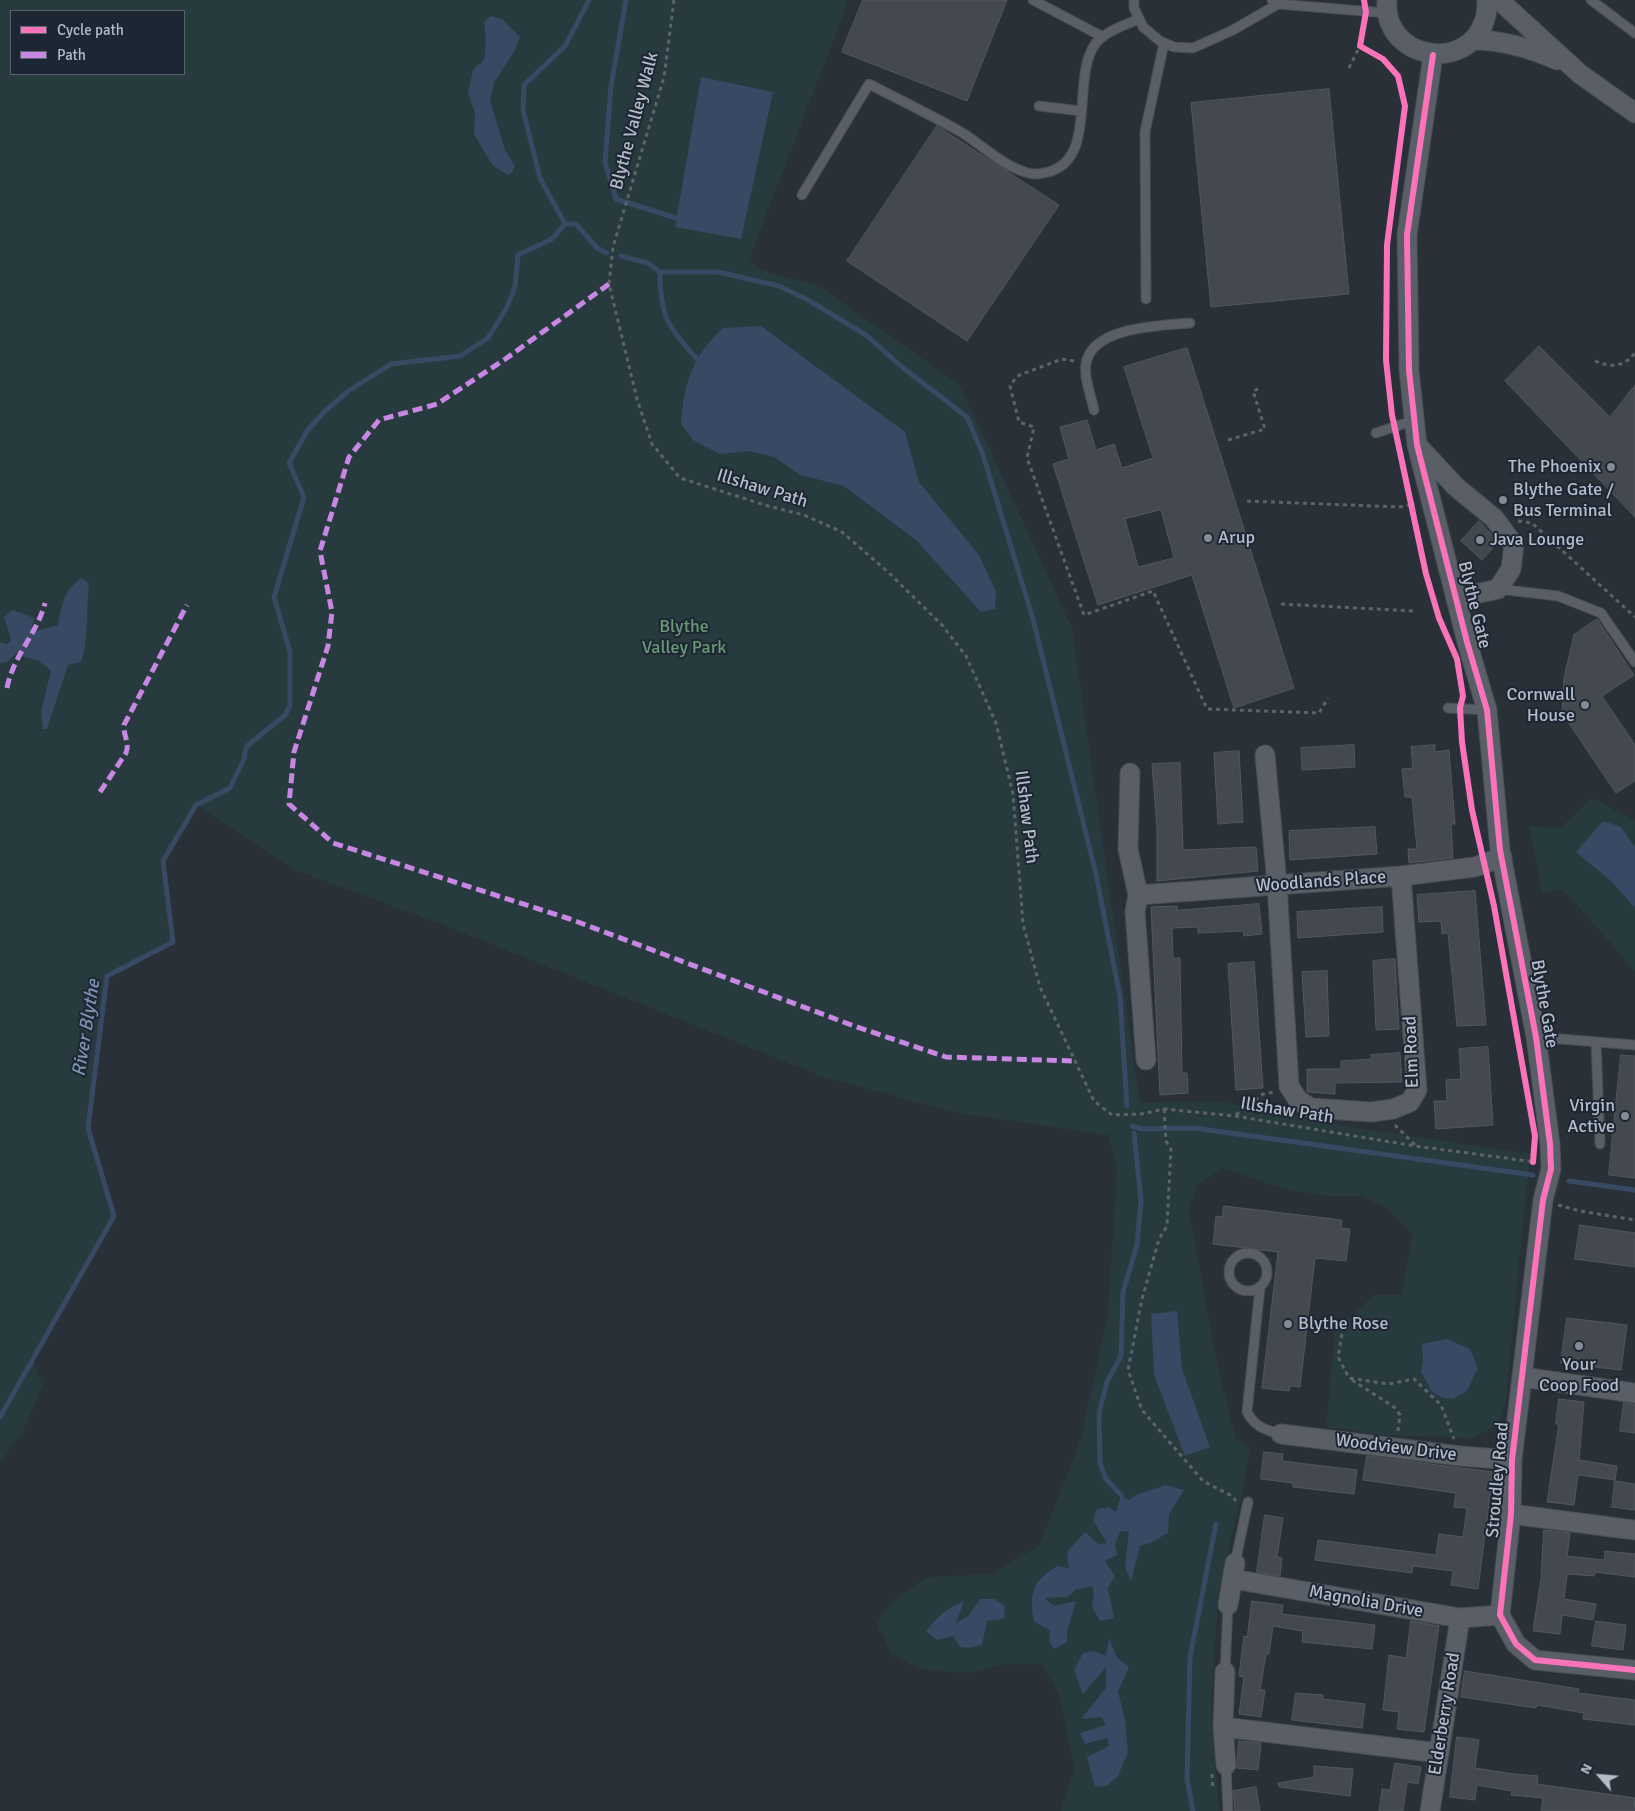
<!DOCTYPE html>
<style>
body{margin:0}
#map{position:relative;width:1635px;height:1811px;overflow:hidden;background:#2a3038;font-family:Signika,sans-serif}
canvas{display:block}
.legend{position:absolute;left:10px;top:10px;width:175px;height:65px;box-sizing:border-box;background:#1d2633;border:1px solid #59626f;margin:0;padding:6px 9px;list-style:none;font-size:15px;color:#b4bcc9}
.legend li{display:flex;align-items:center;gap:10px;height:25px}
.legend b{width:25px;border:1px solid #59626f}
.north{position:absolute;left:1575px;top:1751px;width:50px;height:50px;-webkit-text-stroke:4px #1d2633;paint-order:stroke;rotate:297deg;font-size:14px;font-weight:700;line-height:20px;text-align:center;color:#b4bcc9}
.north::after{content:'';display:block;margin:auto;width:18px;height:22px;background:#b4bcc9;clip-path:polygon(50% 0,100% 100%,50% 72%,0 100%)}
</style>
<div id="map">
<canvas width="1635" height="1811"></canvas>
<ul class="legend">
<li><b style="height:6px;background:#fb73b8"></b>Cycle path</li>
<li><b style="height:6px;background:#c787e3"></b>Path</li>
</ul>
<div class="north">N</div>
</div>
<script>
const context = document.querySelector('canvas').getContext('2d');
context.lineJoin = 'round';
function fill(path, color) { context.fillStyle = color; context.fill(path, 'evenodd'); }
function trace(path, color, width, dash) { context.strokeStyle = color; context.lineWidth = width; context.lineCap = dash ? 'butt' : 'round'; context.setLineDash(dash || []); context.stroke(path); }
function label(font, color, halo, rows, align = 'center') {
  context.font = font + ' Signika,sans-serif'; context.lineWidth = 4; context.setLineDash([]); context.textBaseline = 'middle'; context.strokeStyle = halo; context.fillStyle = color; for (const [text, x, y, turn = 0] of rows) {
    context.save(); context.translate(x, y); context.rotate((+turn || 0) * Math.PI / 180); context.textAlign = isNaN(turn) ? turn : align; if (halo) context.strokeText(text, 0, 0); context.fillText(text, 0, 0); context.restore();
  }
}
fill(new Path2D(`
 M0,0h849l-99,257 8,12 62,18 139,97 48,103 65,141 68,475 83,-1 146,28 161,24 -25,252 -6,18 -26,14 -88,-3 -59,-8 9,-96 39,-36h28l10,-61 -24,-25 -27,-13h-30l-44,-6 -65,-22 -26,18 -7,25 29,157 18,72 14,8 -8,47 -24,101 -7,116 8,99h-158l13,-43 -15,-74 -17,-29 -37,-1 -40,9 -44,-4 -30,-15 -14,-31 19,-26 33,-20 61,-3 49,-28 42,-107 27,-127 9,-141 -9,-36 -149,-22 -136,-36 -385,-154 -140,-52 -102,-66 -33,56 10,81 -66,34 -19,152 26,88 -82,144 11,25 -19,44 -24,34zM11,11h173v63h-173z
 M1592,798l43,23v150l-65,-74 -10,-8 -18,4 -13,-67 31,2z`), '#273a3e');
fill(new Path2D(`
 M490,16l12,3 18,18 -5,13 -21,33 -4,17 15,50 10,16 -2,5 -4,4 -16,-9 -19,-32 1,-22 -7,-18 5,-24c2,-3 6,-5 9,-8 6,-8 3,-31 2,-40z
 M701,77l72,15 -32,147 -66,-12z
 M761,326l144,106 14,50 60,73 17,37 -1,17 -14,3 -65,-72 -72,-54 -44,-11 -26,-18 -26,-6 -28,3 -27,-14 -12,-16c3,-41 11,-67 42,-96z
 M82,578l7,6c-3,24 0,57 -8,78l-13,3 -21,64h-4l-2,-18 10,-40c-15,-15 -18,-9 -34,-18l-10,9 -7,1v-21l8,2 3,-4 -7,-23 9,-7 21,8 -2,8 4,5 22,-6c4,-20 5,-35 24,-47z
 M1603,821l18,6 14,20v61l-24,-27 -35,-29z
 M1177,1311l5,58 28,78 -25,9 -31,-81 -3,-61z
 M1447,1339l23,10 8,19 -11,23 -14,8 -10,-1 -11,-6 -11,-20 2,-11 -1,-17z
 M1165,1485l19,5 -15,24 -1,19 -18,10 -10,3 -9,35 -6,-14 4,-36 -9,1 -5,12 2,11 -12,6 10,15 -7,12 6,30 -14,3 -8,-14 2,-14 -2,-7 -17,4 -7,7 -24,1 10,8 22,-5 -9,31v10l-13,7 -5,-8 1,-10 -16,-10c-5,-29 -2,-39 23,-55l12,2 -2,-16 18,-20 13,12 9,-1 -14,-23 4,-11 12,-2 7,5 5,-17 8,5c9,-8 25,-10 36,-15z
 M980,1599h14l11,7 -1,13 -17,2 -5,24 -13,3 -9,-1 -7,-11 -16,4 -11,-8c9,-14 21,-24 38,-31l-8,22 12,-7z
 M1109,1638l8,20 12,9 -11,25 7,27 3,33 -10,24 -12,10 -11,1 -8,-30 22,-11 -2,-8 -22,6 -5,-11 26,-8 -5,-8 -20,2 25,-31v-21l-23,27 -9,-24 9,-17 11,-2 12,5z`), '#384963');
trace(new Path2D(`
 M626,0l-15,86 -6,76 11,37 60,19
 M565,224h11l21,24 10,5
 M621,256l27,7 12,9c0,46 8,54 37,87
 M660,272h58l61,14 29,14 58,35 36,32 65,50 16,38 50,164 63,255 24,123 7,109
 M1132,1126l10,3 52,-1 339,47
 M1569,1181l66,9
 M0,1417l114,-201 -26,-88 19,-152 66,-34 -10,-81 33,-56 34,-17 14,-29 2,-12 39,-32 5,-9v-54l-16,-55 30,-100 -15,-34 18,-32 17,-19 23,-20 44,-28 69,-8 28,-18 18,-29 9,-22 3,-32 34,-16 13,-15 -25,-46 -17,-68 1,-25 41,-39 24,-46
 M1121,1495l-15,-16 -6,-16 -1,-50 8,-31 14,-26 2,-64 14,-47 4,-44 -7,-68
 M1193,1811l-6,-32 3,-122 26,-133`), '#384963', 5);
const building = new Path2D(`
 M863,0h144l-40,101 -125,-49z
 M1329,89l20,205 -138,13 -20,-204z
 M937,126l122,79 -92,136 -120,-80z
 M1539,346l71,71 25,-32v132l-130,-136z
 M1187,348l107,340 -60,20 -42,-133 -94,30 -45,-141 16,-5 -9,-32 27,-7 9,30 18,-6 8,24 31,-10 -29,-91zM1161,510l13,48 -36,9 -13,-48z
 M1479,521l19,21 -16,18 -21,-19z
 M1597,619l37,56 -32,21 33,49v36l-19,12 -54,-80 2,-35 10,-43z
 M1354,745l1,22 -53,3 -1,-22z
 M1435,745v7l14,-2 6,74h-4l2,34 -44,5 -1,-14h9l-5,-52h-7l-3,-28 11,-1 -2,-21z
 M1239,751l4,71 -25,2 -4,-71z
 M1180,763l3,87 73,-3 2,24 -101,10v-53l-5,-64z
 M1375,827l2,27 -87,6 -1,-29z
 M1475,891l11,134 -29,1 -9,-93 -6,1 -1,-13 -22,1 -2,-27z
 M1259,904l3,30 -18,2 -1,-5 -45,2v-6l-26,1 1,30h7l2,115h5l1,20 -28,2 -9,-188 26,-1v4z
 M1382,907l1,25 -85,6 -1,-26z
 M1395,959l4,70 -23,1 -3,-69z
 M1254,962l9,126 -27,2 -8,-126z
 M1327,971l2,65 -23,1 -4,-65z
 M1488,1047l5,78 -57,4 -2,-28h13l-1,-21 15,-1 -2,-30z
 M1400,1053l2,29 -67,1v11l-28,-2v-23h34v-8l31,-2 -1,-4z
 M1621,1055l14,1v122l-26,-3z
 M1224,1206l118,14 -1,8 9,1 -4,32 -31,-3 -15,129 -10,-1 -1,5 -27,-3 16,-136 -65,-8 3,-28 6,1z
 M1580,1225l55,8v34l-60,-8z
 M1567,1318l60,7 -6,45 -60,-7z
 M1559,1399l25,3 -5,58 38,6 -2,14 -37,-5 -4,30 -27,-3 12,-78h-3z
 M1624,1403l11,1v29l-15,-2z
 M1264,1452l19,2 -1,7 75,9 -3,24 -61,-7v-4l-32,-4z
 M1367,1456l126,16 -15,117 -27,-4 2,-14 -40,-5 -1,7 -97,-13 3,-20 118,15 3,-21 24,3 4,-29 -13,-1 2,-14 -93,-13z
 M1615,1481l20,3v26l-23,-3z
 M1265,1515l18,3 -6,39 5,1 -2,18 -23,-4z
 M1544,1530l26,3 -3,23 37,4 1,-9 30,3v23l-40,-5 -1,4 -27,-2 -3,25 32,5 -3,16 -31,-5 -2,19 -27,-3 8,-52z
 M1252,1601l31,4 -1,9 93,11 -3,24 -70,-7 1,-11 -30,-5 -4,28h-3l-6,36h5l-4,27 -22,-3 5,-37 -5,-1 3,-25 2,-15 3,1z
 M1411,1621l28,5 -15,106 -27,-3 2,-17 -16,-2 6,-55 17,3z
 M1596,1621l30,4 -3,25 -31,-4z
 M1465,1671l114,18 -1,4 57,7v25l-52,-6 1,-6 -47,-8 -1,3 -75,-11z
 M1296,1693l27,2v4l42,5 -3,24 -70,-8z
 M1457,1737l22,3 -4,28 39,6 24,2 -1,8 98,14 -1,13h-93l2,-13 -32,-3 1,-4 -35,-6 -2,15 -25,-3z
 M1239,1741l22,2 -3,27 -21,-2z
 M1395,1763l26,4 -3,17 -11,-2 -4,29h-24l3,-22 8,1z
 M1314,1766l39,3 -3,27 -71,-9 -1,-4 36,-6z
 M1256,1787l4,24h-25l-2,-20z`);
fill(building, '#444950');
trace(building, '#52575f', 1);
const lane = new Path2D(`
 M1033,0l70,37
 M1134,0v8l9,19 17,14 14,6 19,1 40,-18 45,-26
 M1272,0l6,4 109,9
 M1591,0l44,33
 M1039,106l42,5
 M802,195l67,-111c31,16 62,31 92,48 21,13 41,33 64,40 7,3 16,2 23,0 51,-13 22,-96 48,-129 10,-12 29,-18 43,-24
 M1146,299l-1,-167 19,-89
 M1094,410c-3,-15 -13,-39 -6,-53 12,-30 74,-32 102,-34
 M1376,433l39,-13
 M1498,589l60,7 43,17 34,49
 M1448,708l39,2
 M1536,1037l99,8
 M1596,1042l4,102
 M1229 1272a19 19 0 1 1 38 0a19 19 0 1 1-38 0Z
 M1260,1287l-13,125c8,15 18,18 34,22
 M1235,1563l13,-61
 M1225,1672l3,-67
 M1226,1765l2,46`);
const street = new Path2D(`
 M1387,0c-5,59 81,75 98,19 2,-6 2,-13 2,-19
 M1499,0l81,74 55,39
 M1473,40c30,0 57,8 84,20
 M1433,55l-26,180 2,135 8,75 50,197 20,68 13,140 36,187 14,107 1,25 -8,31 -31,260 -1,54 -11,101 16,29 19,16 100,10
 M1418,446l38,41 38,31 20,27 -3,24 -13,20 -41,9
 M1265,755l12,129 12,202 9,14 13,8 60,4 22,-3 17,-7 7,-12 -16,-214
 M1130,773l-2,76 10,46 -3,17 11,148
 M1138,895l263,-19 74,-9 27,-10
 M1522,1377l113,16
 M1281,1434l179,22 52,4
 M1511,1514l124,16
 M1233,1579l227,39 40,-3
 M1228,1605l7,-42
 M1225,1672l-2,55 3,38
 M1223,1727l216,26
 M1430,1811l30,-193`);
trace(lane, '#484c53', 11);
trace(street, '#484c53', 21);
trace(new Path2D(`
 M674,0l-10,77 -51,170 -4,37 28,115 15,45 28,34 88,28 36,9 38,17 46,40 54,53 24,31 30,67 17,71 10,130 17,63 54,114 18,14 29,-1 23,-5 71,7 180,30 120,16
 M1349,68l11,-22
 M1074,361l-12,-2 -45,17 -7,10 9,36 15,5 -7,31 57,157 69,-24 54,118 112,4 9,-15
 M1595,361c16,7 29,6 40,-8
 M1228,440l37,-11 -12,-38 5,-2
 M1247,501l152,6 16,-3
 M1518,521l14,2 103,94
 M1281,604l133,7
 M1164,1109l2,32 5,8 -4,77 -8,13 -17,60 -14,71 14,40 61,71 29,15 4,5
 M1236,1115l27,-21 12,-2
 M1395,1125l20,20
 M1558,1205l22,6 55,9
 M1342,1334l-4,23 11,21 39,6 26,-5 27,26 13,34
 M1352,1380l42,27 6,8 -2,16
 M1212,1774l1,16`), '#5d636a', 3, [4, 4]);
trace(lane, '#5a5e66', 9);
trace(street, '#5a5e66', 19);
trace(new Path2D(`
 M609,284l-105,76 -67,44 -58,16 -30,37 -29,94 12,61 -4,34 -34,106 -5,52 44,39 237,76 284,107 92,31 129,4
 M7,688c6,-32 30,-54 38,-85
 M100,792l26,-39c4,-10 -3,-18 -2,-28l63,-120`), '#c787e3', 5, [10, 5]);
trace(new Path2D(`
 M1364,0l2,12 -6,34 23,13 15,17 7,30 -18,139 -1,115 6,55 34,159 13,44 18,41 6,37 -3,12 2,34 10,68 22,96 41,230 -2,26
 M1433,55l-26,180 2,135 8,75 50,197 20,68 13,140 36,187 14,107 1,25 -8,31 -31,260 -1,54 -11,101 16,29 19,16 100,10`), '#fb73b8', 6);
for (const [x, y, r, color] of [
 [1611,467,5,"#848b96"],
 [1503,500,5,"#848b96"],
 [1208,538,5,"#848b96"],
 [1480,540,5,"#848b96"],
 [1585,705,5,"#848b96"],
 [1625,1116,5,"#848b96"],
 [1288,1324,5,"#848b96"],
 [1579,1346,5,"#848b96"]
]) { const dot = new Path2D(); dot.arc(x, y, r, 0, 2 * Math.PI); context.fillStyle = color; context.fill(dot); trace(dot, '#1d2633', 2); }
label('18px', '#b4bcc9', '#1d2633', [
 ["Blythe Valley Walk",635,121,-75],
 ["Illshaw Path",762,489,17],
 ["Blythe Gate",1474,605,76],
 ["Illshaw Path",1026,817,83],
 ["Woodlands Place",1321,882,-4],
 ["Blythe Gate",1544,1004,80],
 ["Elm Road",1412,1052,-92],
 ["Illshaw Path",1287,1111,9],
 ["Woodview Drive",1396,1448,7],
 ["Stroudley Road",1498,1480,-85],
 ["Magnolia Drive",1366,1602,10],
 ["Elderberry Road",1445,1714,-81]
]);
label('18px', '#b4bcc9', '#1d2633', [
 ["The Phoenix",1601,467,"right"],
 ["Blythe Gate /",1513,490],
 ["Bus Terminal",1513,511],
 ["Arup",1218,538],
 ["Java Lounge",1490,540],
 ["Cornwall",1575,695,"right"],
 ["House",1575,716,"right"],
 ["Virgin",1615,1106,"right"],
 ["Active",1615,1127,"right"],
 ["Blythe Rose",1298,1324],
 ["Your",1579,1365,"center"],
 ["Coop Food",1579,1386,"center"]
], 'left');
label('18px', '#6b9a76', '#1d2633', [
 ["Blythe",684,627],
 ["Valley Park",684,648]
]);
label('italic 19px', '#7c92b1', '#1d2633', [
 ["River Blythe",87,1028,-81]
]);
</script>
